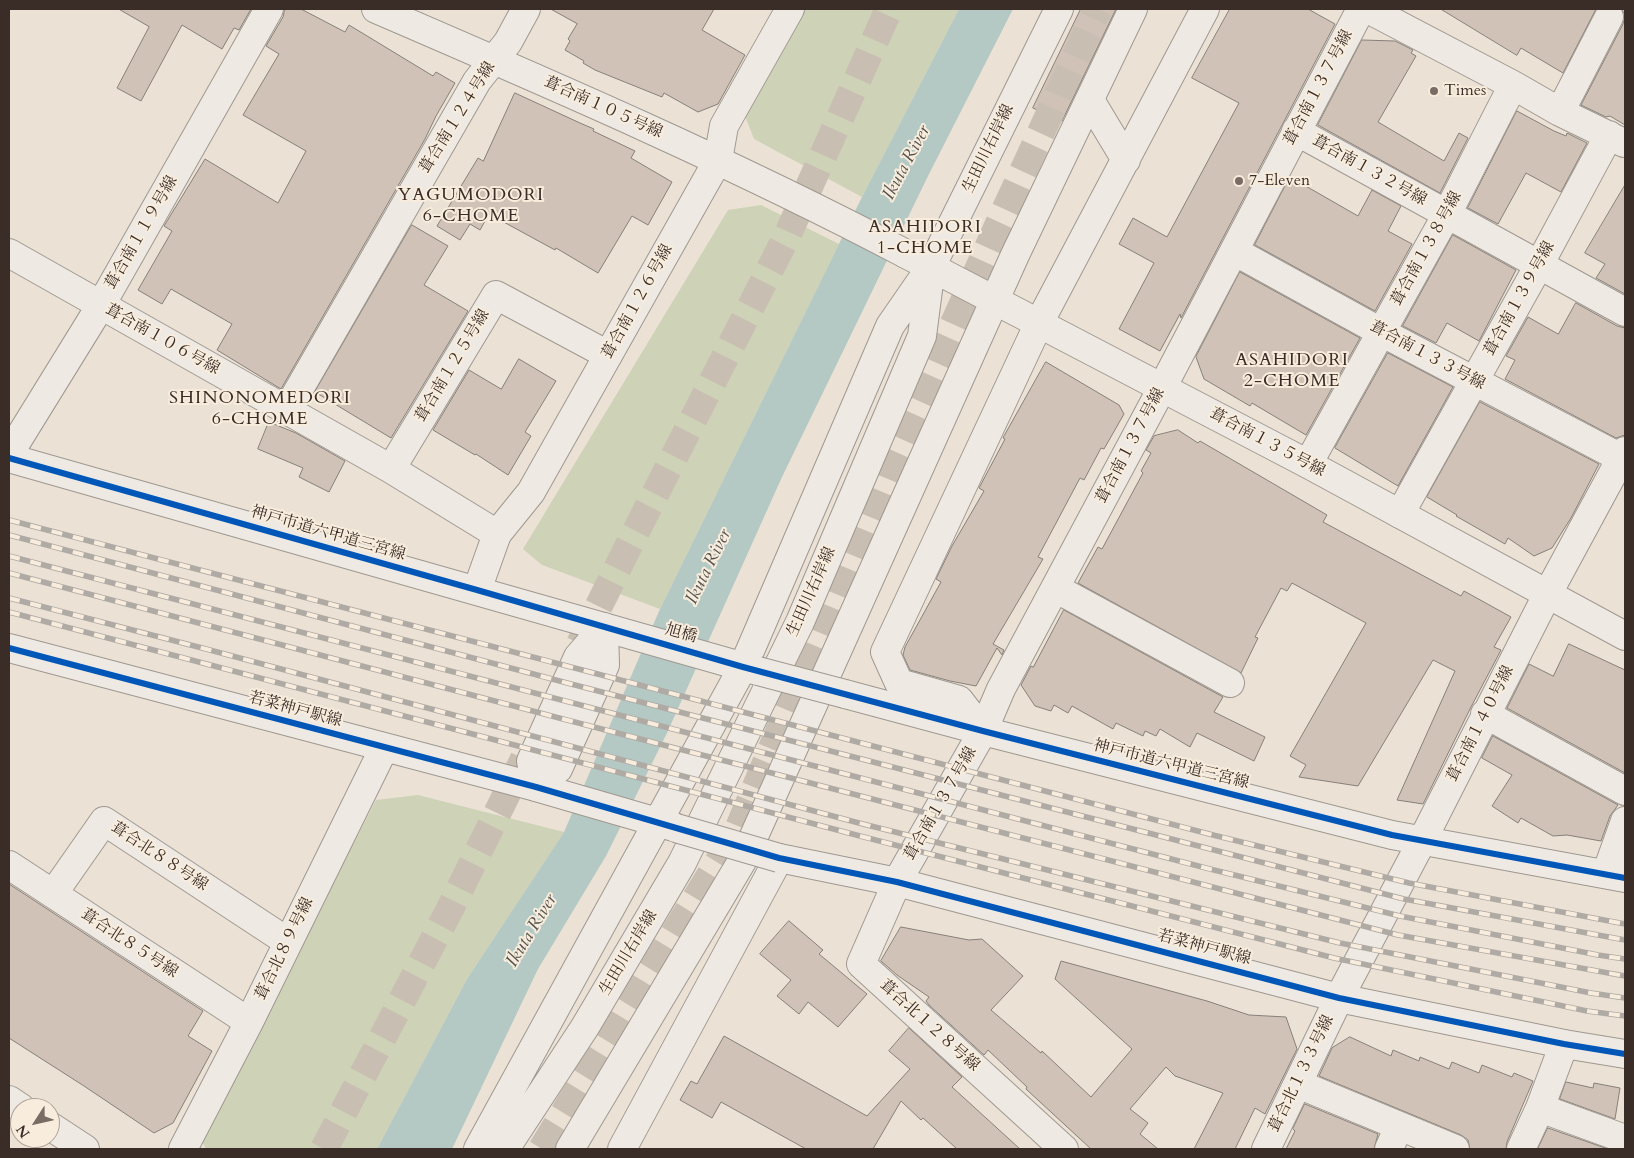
<!DOCTYPE html>
<meta charset="utf-8">
<style>
body{margin:0}
#map{position:relative;width:1634px;height:1158px;overflow:hidden;background:#ebe2d5;font-family:Cardo,serif}
canvas{display:block}
.frame{position:absolute;inset:0;border:10px solid #3a2d28;pointer-events:none}
.north{position:absolute;left:10px;top:1098px;width:50px;height:50px;box-sizing:border-box;background:#f8eddd;border:1px solid #aca095;border-radius:50%;rotate:235deg;font-size:14px;font-weight:700;line-height:20px;text-align:center;color:#3a2d28}
.north::after{content:'';display:block;margin:auto;width:18px;height:22px;background:#786c65;clip-path:polygon(50% 0,100% 100%,50% 72%,0 100%)}
</style>
<div id="map">
<canvas width="1634" height="1158"></canvas>
<div class="frame"></div>
<div class="north">N</div>
</div>
<script>
const context = document.querySelector('canvas').getContext('2d');
context.lineJoin = 'round';
function fill(path, color) { context.fillStyle = color; context.fill(path, 'evenodd'); }
function trace(path, color, width, dash) { context.strokeStyle = color; context.lineWidth = width; context.lineCap = dash ? 'butt' : 'round'; context.setLineDash(dash || []); context.stroke(path); }
function label(font, color, halo, rows, align = 'center') {
  context.font = font + ' Cardo,"Noto Serif JP",serif'; context.lineWidth = 4; context.setLineDash([]); context.textBaseline = 'middle'; context.strokeStyle = halo; context.fillStyle = color; for (const [text, x, y, turn = 0] of rows) {
    context.save(); context.translate(x, y); context.rotate((+turn || 0) * Math.PI / 180); context.textAlign = isNaN(turn) ? turn : align; if (halo) context.strokeText(text, 0, 0); context.fillText(text, 0, 0); context.restore();
  }
}
fill(new Path2D(`
 M805,9h154l-97,188 -108,-58 -9,-23z
 M761,205l78,39 -179,365 -118,-44 -19,-16 205,-339z
 M418,795l146,37 -97,147 -90,170h-171l-5,-10 175,-339z`), '#ced2b6');
fill(new Path2D(`
 M959,9h54l-85,167 -146,301 -115,256 -61,123 -68,113 -86,180h-75l90,-170 97,-147 96,-223 202,-412z`), '#b4c8c4');
const building = new Path2D(`
 M119,9h132l-12,21 -5,-2 -12,21 -40,-24 -41,76 -24,-13 32,-61z
 M285,9h16l44,23 4,-7 84,51 3,-4 19,11 -19,33 -11,23 -144,250 -64,-39 15,-26 -61,-35 -9,15 -24,-14 34,-59 -8,-5 41,-67 73,44 28,-52 -63,-36 36,-61 -13,-8 17,-29z
 M551,9h163l-12,21 43,25 -27,49 -20,8 -34,-19 -2,4 -67,-27 -12,-7 1,-2 -19,-11 5,-9 -2,-2 9,-15z
 M1081,9h35l-54,112 -29,-13z
 M1230,9h78l27,15 -154,294 -1,-4 -20,37 -41,-22 35,-66 -35,-19 14,-26 34,19 72,-134 -47,-25z
 M1441,9h155l-33,64 -42,-25 -4,7z
 M1622,9h3v116l-15,-9 -4,1 -25,-12 42,-81 2,-8z
 M1362,40l33,1 18,9 -2,3 5,3 -38,66 66,39 15,-28 9,5 -28,55 -122,-68z
 M515,93l65,30 14,6 -1,2 42,20 -4,7 41,24 -24,43 -16,-9 -34,57 -42,-25 -1,2 -66,-36 -9,16 -10,-6 -10,16 -23,-14 41,-68 5,3z
 M1517,111l37,20 12,5 1,-3 20,10 -26,49 -35,-19 -28,51 -30,-16z
 M1290,177l68,39 14,-26 29,16 -13,25 24,13 -37,67 -120,-66z
 M1625,185v109l-29,-16 9,-14 -20,-11z
 M412,225l36,21 -24,39 44,26 -77,127 -76,-46z
 M1453,235l63,35 -37,71 -32,-18 -11,20 -33,-17z
 M1240,272l120,66 -54,97 -54,-32 -2,3 -46,-27 -8,-22z
 M1576,303l41,23 8,2v107l-9,3 -111,-59 10,-19 -9,-4 22,-39 30,17z
 M1388,353l65,34 -55,99 -63,-38z
 M519,359l37,22 -31,51 6,4 -23,39 -32,-21 -1,1 -42,-25 36,-60 32,19z
 M1046,362l73,43 5,9 -20,35 -3,-1 -17,32 -4,-2 -42,79 5,2 -50,85 11,6 -2,5 -5,-7 -21,38 -26,-5 -40,-11 -7,-15 2,-8 36,-65 -5,-3 16,-33 32,-55 -5,-3 26,-49 -2,-1 1,-2z
 M1480,402l119,62 -28,54 -19,30 -18,8 -26,-18 -3,6 -49,-28 1,-1 -30,-18z
 M269,422l27,11 49,28 -16,31 -30,-15 4,-9 -45,-19z
 M1178,430l20,13 2,-2 127,74 -4,7 138,74 3,-5 47,26 -17,30 7,3 -30,57 -48,97 -26,-4 58,-129 -22,-11 -75,126 -59,-9 7,-12 -16,-9 76,-133 -74,-40 -5,8 -6,-3 -26,49 3,1 -17,35 -163,-90 20,-36 4,2 41,-76 -2,-2 10,-18 -5,-3 8,-14z
 M1064,610l159,87 -9,15 51,25 -11,24 -57,-28 -7,14 -30,-18 -4,7 -11,-5 -2,5 -27,-13 -3,6 -41,-23 -4,7 -14,-8 -3,6 -16,-5 -14,-21 10,-19 2,1z
 M1569,644l56,26v103l-118,-65 22,-44 24,12z
 M1493,736l125,69 -8,11 -9,25 -34,-6 -14,1 -32,-18 -3,5 -26,-17 20,-31 -30,-17z
 M9,884l194,127 -15,25 24,15 -39,72 -19,10 -70,-47 -75,-48z
 M789,921l34,29 -4,4 48,40 -29,33 -30,-25 -9,12 -22,-18 14,-16 -31,-26z
 M901,927l68,13 13,-1 41,37 -32,34 50,43 1,-2 49,46 41,-48 -77,-70 6,-18 146,40 42,14 37,2 11,32 -32,65 -10,-6 -20,41h-41l29,-56 -48,-17 -9,-9 -36,42 18,14 -8,11 18,15h-67l-65,-60 1,-2 -39,-37 -4,5 -55,-50 -3,-4 3,-4 -32,-22 -16,-14z
 M909,1028l53,49 -10,10 68,62h-63l-34,-31 -2,2 -20,-19 -28,48h-67l-85,-47 -9,16 -32,-18 11,-19 6,3 27,-48 143,80 43,-47 -21,-18z
 M1350,1037l41,19 2,-6 26,11 1,-4 29,12 3,-7 27,11 3,-8 30,12 2,-4 19,8 -26,61 -1,7h-36l-2,-9 -7,-5 -142,-59 13,-28z
 M1566,1082l27,6 1,-5 26,5 -5,31 -55,-20z
 M1305,1104l73,30 -4,15h-88l9,-18 -2,-2z
 M1548,1128l60,21h-70z`);
fill(building, '#d1c2b7');
trace(building, '#868079', 1);
trace(new Path2D(`
 M580,644l49,-99 158,-309 102,-227
 M324,1149l126,-240 74,-150
 M542,1149l196,-319 149,-358 110,-244 101,-219`), '#c8beb2', 28, [28, 14]);
const minor = new Path2D(`
 M376,9c179,77 357,154 530,245
 M1368,9l145,76 47,27 64,31
 M1090,100l36,60
 M1560,112l49,-95
 M1296,131l329,181
 M718,160l6,-34 66,-117
 M1234,251l147,81 240,126
 M9,253l382,216 106,65 -20,56
 M287,410l190,-329 31,-39 18,-33
 M9,454l92,-149 168,-296
 M1308,464l139,-250 66,-129
 M391,469l105,-174 112,60
 M1400,514l139,-249 70,-130
 M1055,588l175,95
 M604,627l1,38 -47,104 -22,18 -5,-26 47,-104z
 M1485,714l140,77
 M983,731l-24,-31 -60,-17 -14,-31 154,-329 166,-314
 M9,865l240,157
 M1606,874l19,-53
 M53,894l51,-73 184,121
 M1298,1084l157,65
 M1540,1108l85,31
 M183,1149l66,-127 135,-274
 M622,1149l157,-291
 M1064,1149l-203,-185 36,-82 86,-151 18,-42 161,-301 199,-379
 M1266,1149l73,-151 83,-157 125,-246 78,-144
 M1389,1149l10,-23
 M1521,1149l19,-41 24,-64`);
const tertiary = new Path2D(`
 M906,254l402,210 317,172
 M9,458l749,213
 M497,534l34,-42 187,-332
 M9,648l527,139 138,40
 M845,694l138,37 409,104 233,43
 M779,858l118,24 442,116 225,46 61,10
 M9,1100l12,8
 M50,1126l35,23
 M478,1149l265,-482 147,-341 38,-55
 M505,1149l80,-122 97,-164 118,-241 122,-286 9,-69 128,-258
 M570,1149l175,-293 270,-601 118,-246`);
trace(minor, '#9f9891', 30);
trace(tertiary, '#9f9891', 30);
trace(minor, '#eeeae3', 28);
trace(tertiary, '#eeeae3', 28);
const rail = new Path2D(`
 M9,520l1204,315 196,48 216,41
 M9,535l562,149 833,215 221,41
 M9,556l1197,312 194,48 198,39 27,4
 M9,573l554,146 835,216 227,41
 M9,598l197,51 653,174 481,120 251,50 34,5
 M9,612l851,224 474,122 253,53 38,5`);
trace(rail, '#b0aaa5', 5.5);
trace(rail, '#f8eddd', 4, [11]);
const tertiaryBridge = new Path2D(`
 M758,671l87,23
 M676,828l103,30`);
trace(tertiaryBridge, '#9f9891', 30, []);
trace(tertiaryBridge, '#eeeae3', 28);
trace(new Path2D(`
 M9,458l468,132 266,77 240,64 409,104 233,43
 M9,648l527,139 243,71 118,24 442,116 225,46 61,10`), '#0057b8', 6);
for (const [x, y, r, color] of [
 [1434,91,5,"#786c65"],
 [1239,181,5,"#786c65"]
]) { const dot = new Path2D(); dot.arc(x, y, r, 0, 2 * Math.PI); context.fillStyle = color; context.fill(dot); trace(dot, '#f8eddd', 2); }
label('16px', '#3a2d28', '#f8eddd', [
 ["葺合南１３７号線",1319,88,-62],
 ["葺合南１０５号線",603,108,24],
 ["葺合南１２４号線",458,118,-58],
 ["生田川右岸線",989,149,-64],
 ["葺合南１３２号線",1369,171,29],
 ["葺合南１１９号線",142,233,-60],
 ["葺合南１３８号線",1427,249,-61],
 ["葺合南１３９号線",1520,299,-61],
 ["葺合南１２６号線",638,302,-61],
 ["葺合南１０６号線",162,340,29],
 ["葺合南１３３号線",1427,356,28],
 ["葺合南１２５号線",453,366,-59],
 ["葺合南１３５号線",1267,443,28],
 ["葺合南１３７号線",1131,446,-62],
 ["神戸市道六甲道三宮線",328,534,16],
 ["生田川右岸線",812,592,-66],
 ["旭橋",681,634,16],
 ["若菜神戸駅線",295,710,15],
 ["葺合南１４０号線",1481,724,-63],
 ["神戸市道六甲道三宮線",1171,765,14],
 ["葺合南１３７号線",941,804,-60],
 ["葺合北８８号線",159,857,33],
 ["葺合北８５号線",129,944,33],
 ["若菜神戸駅線",1204,948,15],
 ["葺合北８９号線",285,949,-64],
 ["生田川右岸線",629,953,-59],
 ["葺合北１２８号線",929,1026,42],
 ["葺合北１３３号線",1302,1074,-64]
]);
label('16px', '#3a2d28', '#f8eddd', [
 ["Times",1444,91],
 ["7-Eleven",1249,181]
], 'left');
label('italic 18px', '#53514d', '#f8eddd', [
 ["Ikuta River",907,163,-62],
 ["Ikuta River",709,567,-64],
 ["Ikuta River",532,931,-59]
]);
context.letterSpacing = '1px';
label('18px', '#3a2d28', '#f8eddd', [
 ["YAGUMODORI",471,196],
 ["6-CHOME",471,217],
 ["ASAHIDORI",925,228],
 ["1-CHOME",925,249],
 ["ASAHIDORI",1292,361],
 ["2-CHOME",1292,382],
 ["SHINONOMEDORI",260,399],
 ["6-CHOME",260,420]
]);
context.letterSpacing = '0px';
</script>
